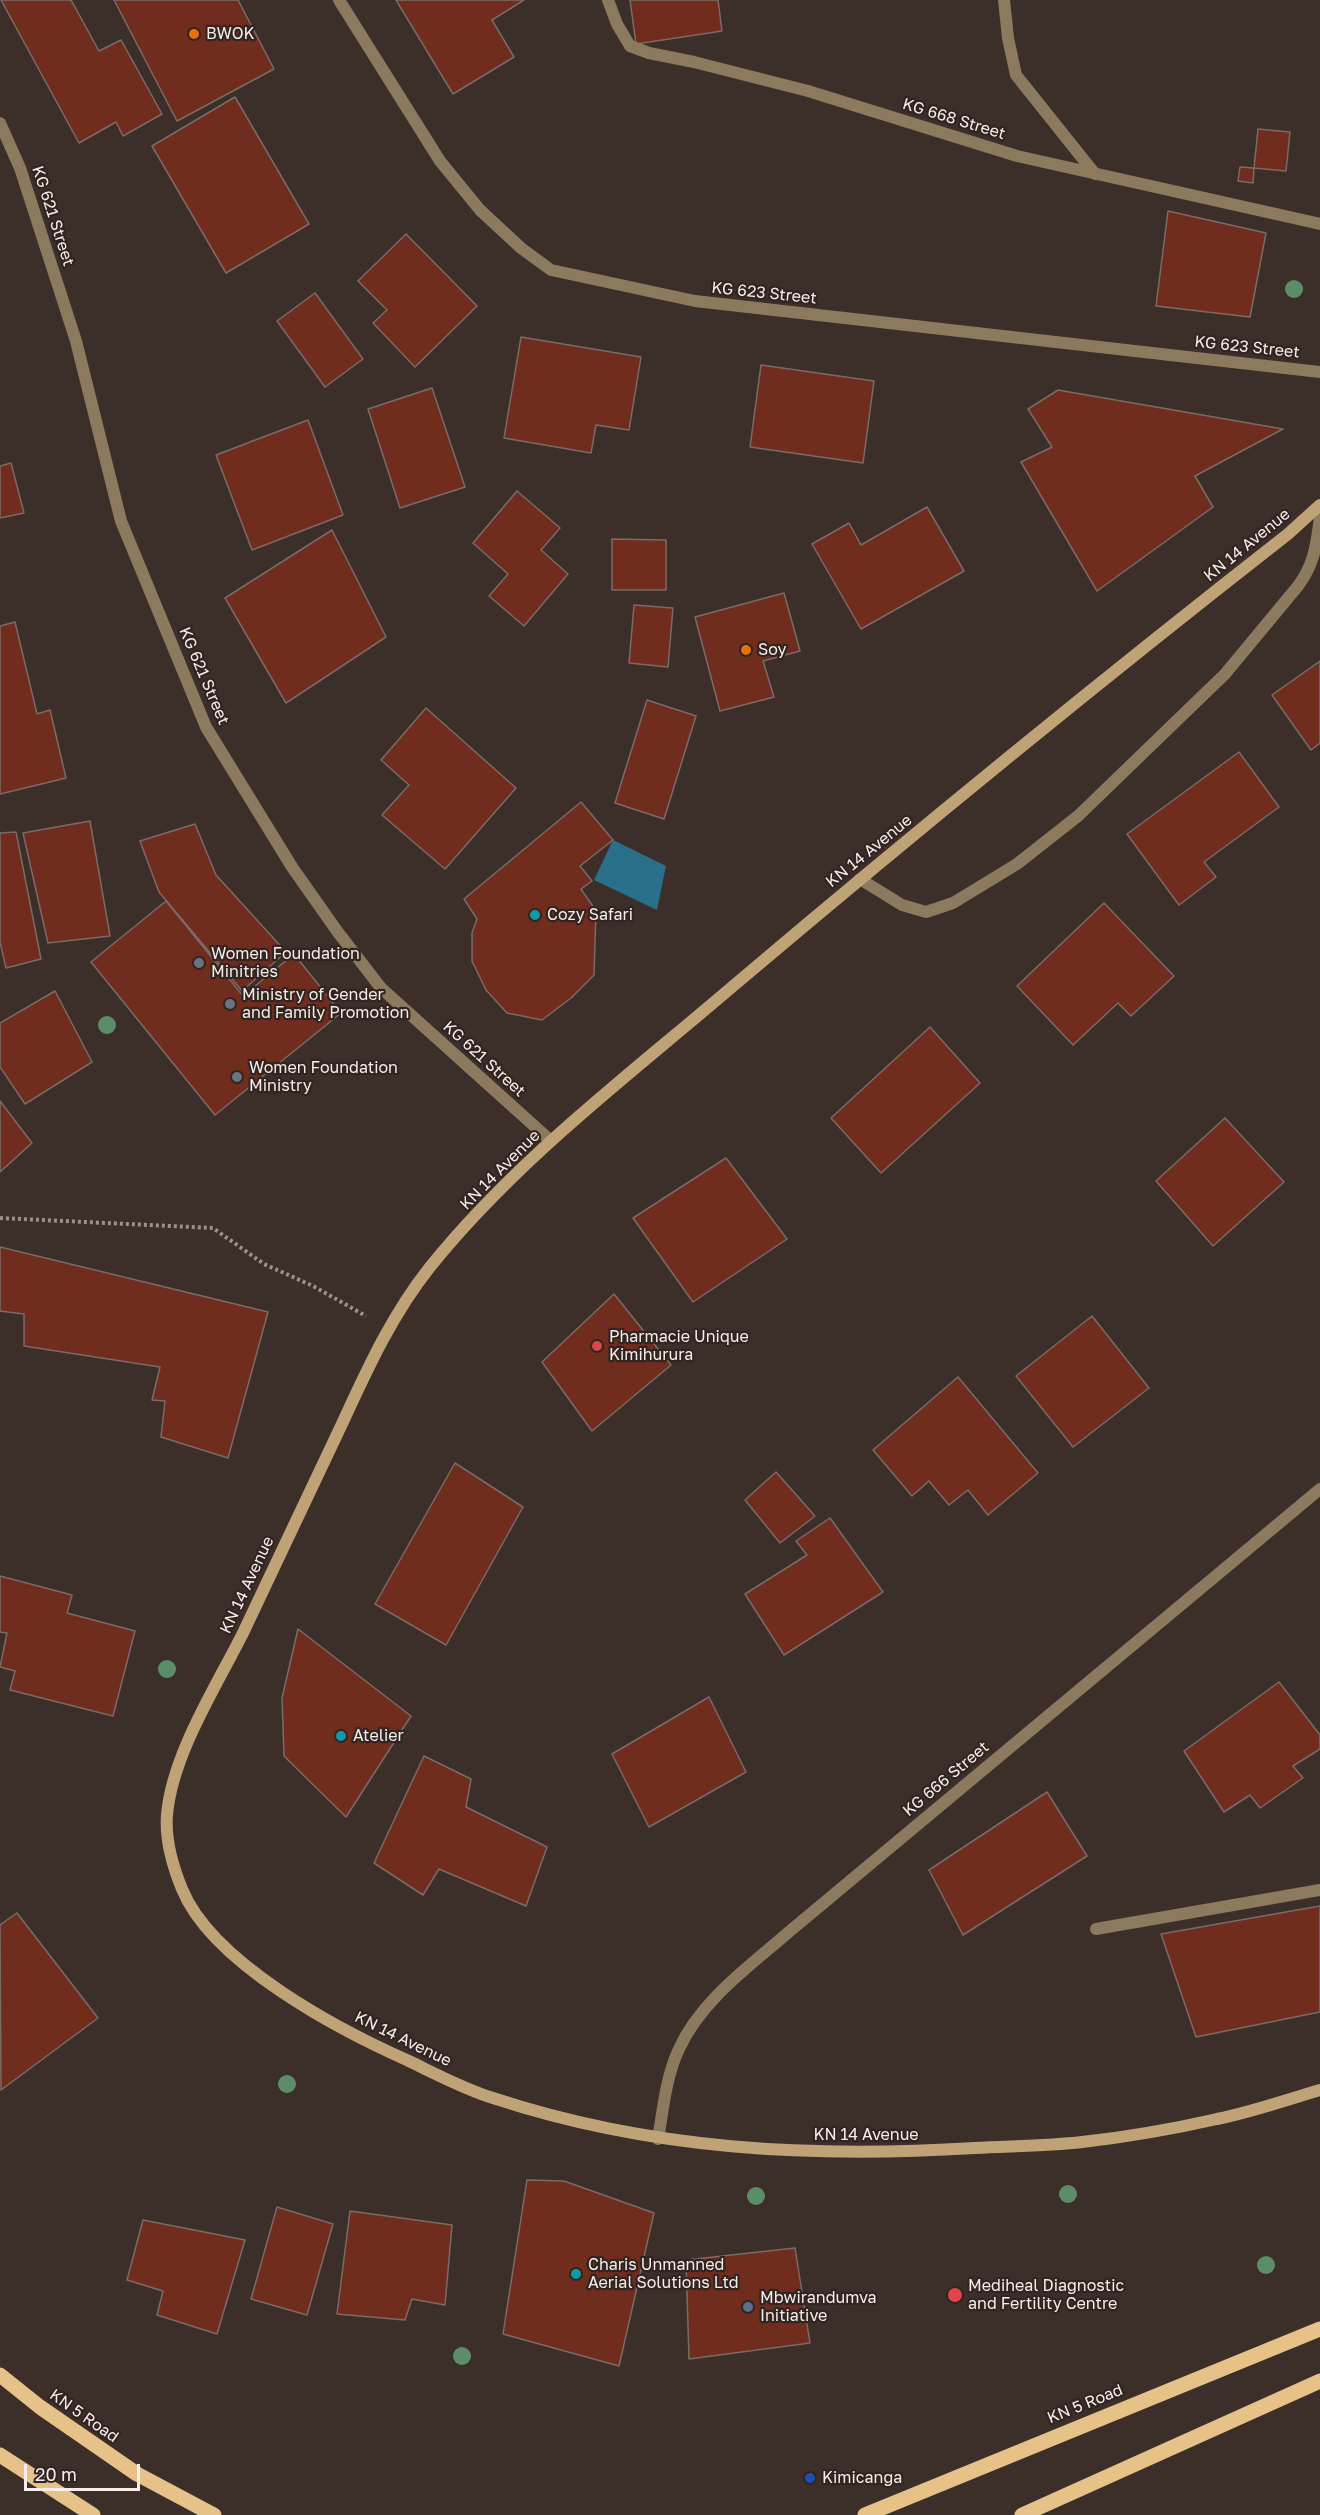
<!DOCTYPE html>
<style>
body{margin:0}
#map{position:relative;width:1320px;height:2515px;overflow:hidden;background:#3c2f2a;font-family:"Golos Text",sans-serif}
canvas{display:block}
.scale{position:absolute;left:24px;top:2464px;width:116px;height:27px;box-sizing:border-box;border:3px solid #f6edea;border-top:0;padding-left:8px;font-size:18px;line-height:21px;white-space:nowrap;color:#f6edea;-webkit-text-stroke:4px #322521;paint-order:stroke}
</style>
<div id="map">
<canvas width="1320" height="2515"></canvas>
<div class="scale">20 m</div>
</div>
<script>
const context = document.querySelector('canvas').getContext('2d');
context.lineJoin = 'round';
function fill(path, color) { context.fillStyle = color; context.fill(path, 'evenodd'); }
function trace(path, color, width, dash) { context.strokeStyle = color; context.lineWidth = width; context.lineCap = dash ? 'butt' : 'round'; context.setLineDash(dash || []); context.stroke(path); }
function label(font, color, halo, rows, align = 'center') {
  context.font = font + ' "Golos Text",sans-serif'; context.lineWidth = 4.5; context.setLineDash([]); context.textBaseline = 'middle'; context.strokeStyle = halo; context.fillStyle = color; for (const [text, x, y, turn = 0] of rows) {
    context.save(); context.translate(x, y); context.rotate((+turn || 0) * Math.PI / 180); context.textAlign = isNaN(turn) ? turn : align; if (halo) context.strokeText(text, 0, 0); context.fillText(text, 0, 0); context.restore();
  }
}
fill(new Path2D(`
 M613,840l53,26 -9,44 -63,-30z`), '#2b708b');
const building = new Path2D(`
 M1,0h70l28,51 22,-11 41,74 -39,22 -7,-14 -37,21z
 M114,0h124l36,69 -97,52z
 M396,0h128l-32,20 22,37 -61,37z
 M630,0h88l4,31 -86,13z
 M235,97l74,127 -83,49 -74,-127z
 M1258,129l32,3 -4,39 -32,-3z
 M1240,167l14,1 -1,15 -15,-2z
 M1168,211l98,22 -16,84 -94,-11z
 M406,234l71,72 -62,61 -42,-44 14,-13 -29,-29z
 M315,293l48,66 -38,28 -48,-66z
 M521,337l120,20 -12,73 -33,-5 -5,28 -87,-15z
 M761,365l113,16 -11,82 -113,-16z
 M432,388l33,99 -65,21 -32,-99z
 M1058,390l225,39 -88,47 18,31 -116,84 -76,-129 31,-15 -24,-38z
 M308,420l35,95 -91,35 -36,-95z
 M11,463l13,50 -24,5v-52z
 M517,491l43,37 -19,22 27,24 -44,52 -35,-30 19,-22 -35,-31z
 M927,507l37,64 -103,58 -49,-85 37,-21 12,22z
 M332,530l54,107 -100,66 -61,-105z
 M612,539l54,1v50h-54z
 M784,593l16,58 -37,10 11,36 -54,14 -25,-94z
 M634,605l39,3 -5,59 -39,-4z
 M15,622l22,92 13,-4 16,68 -66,16v-168z
 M1320,661v82l-9,7 -39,-55z
 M647,700l49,16 -32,103 -49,-16z
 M426,708l90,80 -71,81 -63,-54 27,-30 -28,-25z
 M1239,752l40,55 -75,55 12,15 -37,28 -52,-71z
 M581,802l32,38 -33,26 12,15 -11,8 15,22 -2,64 -23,23 -29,22 -35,-7 -21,-23 -14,-29v-28l5,-14 -13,-20z
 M90,821l20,115 -62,7 -25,-110z
 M195,824l21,51 70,77 -44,39 -83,-99 -19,-51z
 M16,832l25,127 -35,9 -6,-26v-109z
 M166,901l77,95 51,-42 47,59 -126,102 -124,-153z
 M1104,903l70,73 -43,40 -13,-13 -45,42 -56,-59z
 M55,991l37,71 -67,42 -25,-37v-44z
 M930,1027l50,56 -99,90 -50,-55z
 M0,1101l32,42 -32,29z
 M1225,1118l59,64 -71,64 -57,-65z
 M726,1158l61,81 -94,63 -60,-84z
 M0,1247l268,65 -40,146 -67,-21 4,-36 -13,-1 8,-33 -136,-21v-32l-24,-3z
 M614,1294l57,71 -79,66 -50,-69z
 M1092,1316l57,72 -76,59 -57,-71z
 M958,1377l80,96 -50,42 -20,-25 -19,15 -20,-24 -17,15 -39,-46z
 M455,1463l68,44 -77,138 -71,-41z
 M776,1472l39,44 -35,27 -35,-43z
 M830,1518l53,74 -99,63 -39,-61 62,-39 -11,-14z
 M0,1576l72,19 -5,18 68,18 -22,85 -103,-26 5,-19 -15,-4 7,-34 -7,-1z
 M298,1629l113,87 -65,101 -62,-61 -2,-58z
 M1279,1682l41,53v14l-27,17 10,12 -43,30 -10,-13 -26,17 -40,-61z
 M709,1697l37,75 -97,55 -37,-73z
 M424,1756l47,23 -5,28 81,40 -21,59 -87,-37 -16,26 -49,-32z
 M1047,1792l40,64 -124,79 -34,-65z
 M1320,1906v106l-124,25 -35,-103z
 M17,1913l81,105 -97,72 -1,-165z
 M527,2180l37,1 90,32 -35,153 -116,-32z
 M277,2207l56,17 -26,91 -56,-16z
 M350,2211l102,14 -7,80 -33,-6 -7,21 -68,-6z
 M143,2220l102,20 -28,94 -60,-19 6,-24 -36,-11z
 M795,2248l15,95 -121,16 -3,-99z`);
fill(building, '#702c1d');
trace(building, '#7b6b68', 1.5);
trace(new Path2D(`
 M0,1218l213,10 51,36 49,22 53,30`), '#9b908c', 4, [3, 3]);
trace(new Path2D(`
 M608,0l9,24 13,22 19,7 45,9 114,29 209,65 303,68
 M1004,0l4,38 8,37 79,99
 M860,879l42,26 24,7 27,-9 64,-39 61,-48 147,-142 73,-88c17,-23 18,-41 22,-68`), '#8c7a5f', 12);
trace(new Path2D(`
 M339,0l101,161 40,49 41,38 30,22 144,31 625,71
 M0,123l20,45 56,173 45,180 85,206 86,140 45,64 44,57 170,153
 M1096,1929l224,-39
 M658,2139c5,-29 8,-63 21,-90 22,-49 72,-84 111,-118l530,-442`), '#8c7a5f', 12);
trace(new Path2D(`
 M1320,505l-32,29c-188,147 -374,299 -556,453 -104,89 -216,173 -302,280 -39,49 -63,103 -89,159 -33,69 -65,138 -98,207 -27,54 -71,122 -76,182 -2,25 6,52 15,74 30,74 157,141 227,172 27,13 55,28 84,37 158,52 317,60 482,50 36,-2 72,-2 107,-6 45,-5 91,-13 135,-23 35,-7 69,-19 103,-29`), '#bfa376', 12);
trace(new Path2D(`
 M0,2375l40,32 97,67 77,41
 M0,2455l93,60
 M865,2515l455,-186
 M1022,2515l298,-134`), '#e6c288', 15);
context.fillStyle = '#5c8d69';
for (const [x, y] of [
 [1294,289],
 [107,1025],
 [167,1669],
 [287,2084],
 [1068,2194],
 [756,2196],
 [1266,2265],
 [462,2356]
]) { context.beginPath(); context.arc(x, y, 9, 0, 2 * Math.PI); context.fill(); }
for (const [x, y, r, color] of [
 [194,34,6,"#e8710a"],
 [746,650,6,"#e8710a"],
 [535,915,6,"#0f9aa8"],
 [199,963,6,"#6b7280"],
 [230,1004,6,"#6b7280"],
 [237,1077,6,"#6b7280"],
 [597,1346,6,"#e0444e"],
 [341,1736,6,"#0f9aa8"],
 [576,2274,6,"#0f9aa8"],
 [955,2295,8,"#e0444e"],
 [748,2307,6,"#5c6f8a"],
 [810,2478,6,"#1a4fb4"]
]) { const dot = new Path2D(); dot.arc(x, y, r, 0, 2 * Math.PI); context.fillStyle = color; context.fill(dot); trace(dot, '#322521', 2); }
label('16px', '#f6edea', '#322521', [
 ["BWOK",206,34],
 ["Soy",758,650],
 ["Cozy Safari",547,915],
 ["Women Foundation",211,954],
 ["Minitries",211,972],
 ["Ministry of Gender",242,995],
 ["and Family Promotion",242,1013],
 ["Women Foundation",249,1068],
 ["Ministry",249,1086],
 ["Pharmacie Unique",609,1337],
 ["Kimihurura",609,1355],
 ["Atelier",353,1736],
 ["Charis Unmanned",588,2265],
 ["Aerial Solutions Ltd",588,2283],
 ["Mediheal Diagnostic",968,2286],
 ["and Fertility Centre",968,2304],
 ["Mbwirandumva",760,2298],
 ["Initiative",760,2316],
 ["Kimicanga",822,2478]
], 'left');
label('16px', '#f6edea', '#322521', [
 ["KG 668 Street",954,119,17],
 ["KG 621 Street",53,216,72],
 ["KG 623 Street",764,293,6],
 ["KG 623 Street",1247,347,6],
 ["KN 14 Avenue",1247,545,-39],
 ["KG 621 Street",204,676,67],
 ["KN 14 Avenue",869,851,-39],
 ["KG 621 Street",484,1059,42],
 ["KN 14 Avenue",500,1170,-45],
 ["KN 14 Avenue",247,1585,-65],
 ["KG 666 Street",946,1779,-40],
 ["KN 14 Avenue",403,2039,26],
 ["KN 14 Avenue",866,2135],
 ["KN 5 Road",1085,2404,-22],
 ["KN 5 Road",84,2416,35]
]);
</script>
